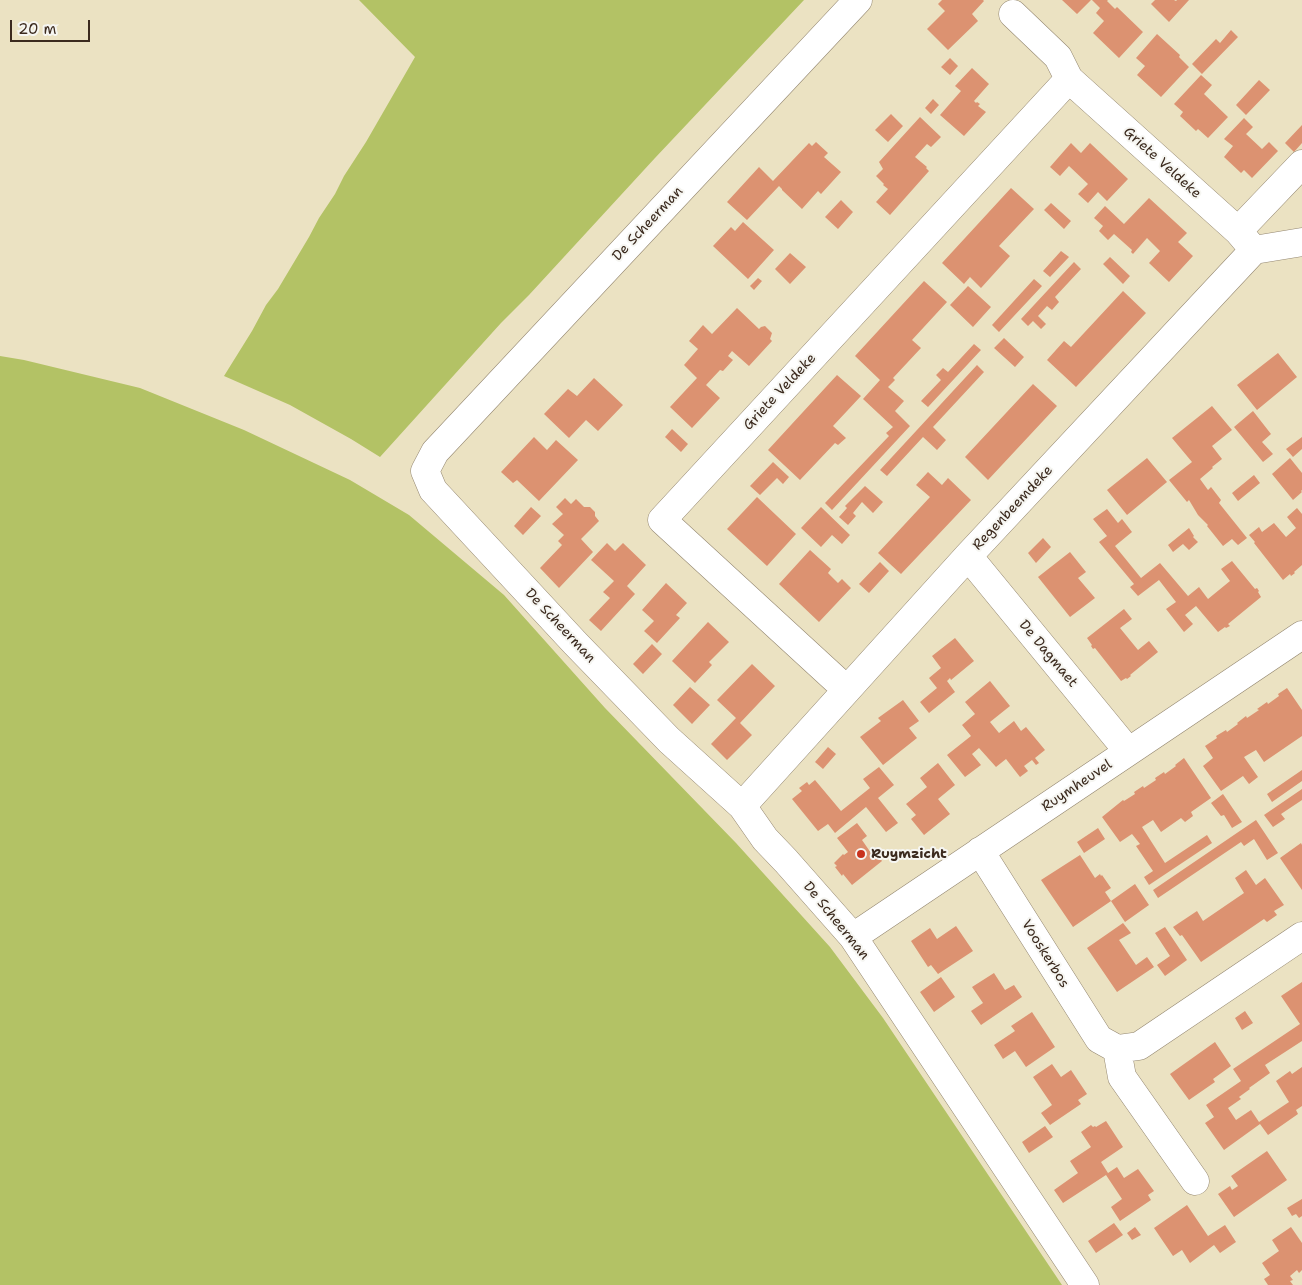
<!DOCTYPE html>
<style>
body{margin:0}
#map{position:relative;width:1302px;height:1285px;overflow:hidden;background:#ebe2c2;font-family:"Shantell Sans",sans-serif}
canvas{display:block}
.scale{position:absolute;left:10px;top:20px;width:80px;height:22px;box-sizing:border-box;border:2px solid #3b2a1e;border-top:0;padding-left:6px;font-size:15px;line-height:18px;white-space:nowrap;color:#3b2a1e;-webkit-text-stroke:4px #f6f6f2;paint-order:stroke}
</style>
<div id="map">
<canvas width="1302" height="1285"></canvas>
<div class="scale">20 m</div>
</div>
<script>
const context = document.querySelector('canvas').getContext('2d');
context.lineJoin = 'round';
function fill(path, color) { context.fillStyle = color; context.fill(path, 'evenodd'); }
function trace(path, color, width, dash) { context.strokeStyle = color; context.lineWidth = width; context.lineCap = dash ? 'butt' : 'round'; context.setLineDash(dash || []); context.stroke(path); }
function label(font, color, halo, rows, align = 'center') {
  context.font = font + ' "Shantell Sans",sans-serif'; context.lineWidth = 4; context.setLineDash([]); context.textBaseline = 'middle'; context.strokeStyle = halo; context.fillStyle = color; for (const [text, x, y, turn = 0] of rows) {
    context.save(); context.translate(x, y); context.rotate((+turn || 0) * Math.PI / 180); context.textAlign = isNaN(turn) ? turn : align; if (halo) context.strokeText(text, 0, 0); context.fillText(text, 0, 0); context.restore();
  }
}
fill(new Path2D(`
 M359,0h445l-149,158 -126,137 -28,28 -121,134 -29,-18 -61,-34 -66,-29 28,-45 14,-26 12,-16 31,-52 10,-19 16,-24 9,-18 22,-34 49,-85z
 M0,356l24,4 116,28 104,42 106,50 59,35 95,80 101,113 131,135 94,104 53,71 179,267h-1062z`), '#b3c265');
fill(new Path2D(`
 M942,0h41l1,1 -12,13 6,7 -30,29 -21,-21 18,-18 -7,-7z
 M1062,0h29l-14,14z
 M1092,0h16l-1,1 8,8 2,-2 26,25 -24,26 -26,-25 11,-12 -8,-8 4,-5z
 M1155,0h19l2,1 1,-1h12l-20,22 -18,-18z
 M1231,30l7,7 -36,37 -10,-10 24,-25 4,4z
 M1157,34l23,21 -1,2 10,10 -28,30 -24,-22 8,-9 -9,-8z
 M950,58l8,8 -8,9 -9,-8z
 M972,68l17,16 -15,17 2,2 1,-1 3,2 -2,2 8,6 -22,24 -24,-21 21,-24 -6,-5z
 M1201,75l11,10 -8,9 24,23 -20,21 -10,-9 -2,2 -16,-15 3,-4 -9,-8z
 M1259,80l11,10 -24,25 -10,-10z
 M933,99l6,6 -8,9 -6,-6z
 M891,114l12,12 -15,16 -13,-12z
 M920,117l21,20 -10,10 -4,-3 -12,13 12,10 -1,1 3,3 -39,44 -14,-13 12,-13 -5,-4 1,-1 -8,-8 7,-7 -4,-7z
 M1244,118l9,9 -7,7 16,15 7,-7 9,9 -26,27 -8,-8 -3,3 -17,-16 9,-11 -9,-7z
 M1302,125v18l-8,9 -9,-9z
 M816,142l12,11 -4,4 17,15 -20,22 -3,-3 -16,18 -20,-19v-1l-3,-3 -32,34 -20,-18 32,-35 14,14 36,-38 3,3z
 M1071,143l10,10 9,-10 38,36 -21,22 -9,-9 -10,11 -10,-9 10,-10 -19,-18 -9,10 -10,-9z
 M1011,188l23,21 -35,37 11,10 -29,32 -11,-11 -6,7 -22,-21z
 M1149,198l38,35 -9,9 15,14 -24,26 -20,-19 11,-12 -13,-13 -14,16 -2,-2 1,-2 -18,-16 -6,6 -9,-9 4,-5 -9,-8 11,-12 19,18z
 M841,200l12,12 -15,17 -13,-12z
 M1051,203l20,18 -7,8 -20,-19z
 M743,222l31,28 -26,29 -35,-33 18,-19 4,4z
 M1061,251l8,6 -19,20 -7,-6z
 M790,253l16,14 -16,17 -15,-15z
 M1110,257l20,19 -7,8 -20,-20z
 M1074,262l7,7 -26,28 4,5 -7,8 -5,-4 -9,10 8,8 -5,5 -8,-8 -5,5 -7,-7z
 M758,278l4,3 -8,9 -4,-4z
 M1034,279l8,7 -43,46 -7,-7z
 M924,281l23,21 -35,38 9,8 -28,30 2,2 -7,7 16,14 -9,10 15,15 -78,84 -7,-7 64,-67 -3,-3 7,-6 -30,-28 17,-19 -25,-24z
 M968,286l23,21 -18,20 -23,-22z
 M1123,291l23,22 -70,74 -29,-27 17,-19 7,6z
 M737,308l22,21 2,-2 4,-1 7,7 -2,6 2,2 -23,25 -17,-15 -4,5 5,4 -10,11 -3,-1 -14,15 14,13 -28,30 -22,-21 27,-29 -13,-13 14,-16 -9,-8 14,-16 9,9z
 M1004,338l20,19 -9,10 -21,-19z
 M974,344l7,6 -53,57 -7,-6 20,-21 -5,-5 7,-7 5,4z
 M1278,353l19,24 -40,33 -20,-25z
 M977,365l7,7 -51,55 13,13 -9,10 -14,-13 -36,39 -7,-6z
 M837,375l24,21 -28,30 13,12 -8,7 -3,-2 -35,37 -32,-30z
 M594,378l29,27 -25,26 -12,-11 -17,18 -25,-24 24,-25 9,7z
 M1033,384l24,22 -69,74 -23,-23z
 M1212,406l20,24 -20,16 10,13 -10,8 1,1 -13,11 8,11 3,-3 10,13 -2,3 28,35 -9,7 -6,-6 -9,7 -16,-20 1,-1 -10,-10 -9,-15 -2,2 -18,-22 23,-18 -20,-24z
 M1253,411l18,23 -9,8 11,12 -10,8 -29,-35z
 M672,429l16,15 -7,8 -16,-15z
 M534,437l13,13 9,-10 22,20 -39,41 -22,-21 -4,3 -12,-11z
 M1302,437v12l-9,8 -7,-8z
 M1147,458l20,24 -40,33 -20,-25z
 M1290,458l12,15v17l-1,1 1,1 -9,8 -21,-26z
 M773,462l16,15 -6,7 -6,-6 -17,17 -10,-9z
 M928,472l14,13 6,-7 23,22 -70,74 -23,-21 52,-56 -14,-12z
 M1254,475l6,8 -22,18 -6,-8z
 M865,486l18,16 -10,11 -11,-11 -9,11 3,3 -8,9 -9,-8 8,-9 -2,-2z
 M757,497l39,37 -29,32 -40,-37z
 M565,498l6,6 5,-5 8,8h6l5,5v4l4,5 -18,18 12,13 -34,36 -19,-20 22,-23 -4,-4 6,-6 -12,-11 11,-10 -7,-7z
 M531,507l10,9 -18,19 -9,-9z
 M821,507l29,28 -8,9 -10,-9 -11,12 -20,-19z
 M1297,508l5,6v51l-8,7 1,1 -4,3 -1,-2 -7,6 -29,-37 1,-1 -6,-7 10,-8 3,5 12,-9 12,14 10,-9 -9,-11z
 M1107,509l11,14 4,-4 10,13 -17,14 26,32 19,-15 28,33 11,-9 9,12 22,-18 -9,-12 11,-8 23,28 2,-1 2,3 -1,1 3,5 -33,27 2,2 -4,2 -1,-1 -7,5 -22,-26 -11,9 8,9 -9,8 -18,-23 10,-7 -17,-22 -21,16 -8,-9 4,-3 -35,-42 8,-6 -14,-17z
 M1189,528l5,8 -1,1 5,5 -9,8 -6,-6 -10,8 -5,-7z
 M1043,538l8,9 -15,16 -8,-10z
 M607,543l8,8 8,-8 23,22 -19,21 8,8 -34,37 -12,-11 21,-22 -7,-6 11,-11 -23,-21z
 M810,550l21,19 -3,4 10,10 4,-4 9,9 -32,34 -40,-38z
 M1070,552l16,20 -8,6 17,20 -25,19 -32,-40z
 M880,562l9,9 -20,22 -10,-9z
 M666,583l21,20 -11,12 4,3 -23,25 -13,-12 10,-10 -12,-11z
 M1124,609l8,10 -12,9 18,22 11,-9 9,11 -28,23 1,1 -4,3 -1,-1 -5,3 -26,-33 -2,1 -2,-3 1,-1 -5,-7z
 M708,622l21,20 -20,20 3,3 -17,18 -23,-22z
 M955,638l19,23 -23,19 -1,-2 -3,3 8,11 -26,21 -9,-11 17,-14 -8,-10 12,-10 -9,-12z
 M652,644l10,10 -19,20 -10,-10z
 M752,664l23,22 -35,37 12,12 -25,25 -16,-16 25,-26 -19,-18z
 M990,681l20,25 -20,16 9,11 15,-12 7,10 5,-4 19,23 -10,8 4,5 -3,2 -4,-5 -8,6 4,5 -8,6 -14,-18 -10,8 -17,-19 -7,6 9,11 -16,12 -18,-22 24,-19 -9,-11 13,-11 -10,-12z
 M690,687l20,18 -18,19 -19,-19z
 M1287,688l15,22v26l-38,26 -8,-12 -12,7 14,20 -9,7 -6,-8 -22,15 -18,-25 10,-8 -8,-12 12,-8 -1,-2 10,-6 1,2 11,-8 -1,-1 9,-7 1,2 12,-8 -2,-1 10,-7 1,2 11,-8 -1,-2z
 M903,700l16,21 -10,7 8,10 -34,27 -23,-28 21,-16 -3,-3z
 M828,747l8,7 -13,15 -8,-7z
 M1184,758l27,40 -20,14 2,4 -8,6 -4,-4 -20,14 -8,-12 -11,7 23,36 42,-28 5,8 -63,42 -5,-8 9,-6 -17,-25 4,-2 -8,-10 -12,8 -18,-25 21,-17 1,1 11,-7 -1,-2 9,-6 1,2 12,-8 -1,-2 9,-6 1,2 11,-8 -1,-1z
 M938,763l17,22 -17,14 12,15 -26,21 -13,-16 5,-4 -10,-11 21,-17 -7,-9z
 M879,767l15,18 -16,13 20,25 -12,9 -20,-25 -31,26 -7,-9 -10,7 -26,-32 10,-8 -3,-3 8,-6 2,3 6,-5 26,31 29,-23 -7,-9z
 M1302,770v11l-30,21 -5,-8z
 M1302,789v11l-21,14 4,5 -12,8 -9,-12z
 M1223,794l19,28 -10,6 -8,-13 -3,1 -10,-13z
 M1256,820l22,33 -11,7 -13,-21 -10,7 -3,-4 -83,56 -5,-8z
 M857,823l10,13 -5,4 9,13 3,-3 8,11 -30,24 -9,-11 -1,2 -7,-9 2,-1 -3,-3 9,-9 1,1 4,-3 -11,-14z
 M1098,828l7,11 -21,14 -7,-11z
 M1301,843l1,2v45l-22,-32z
 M1080,855l15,23 5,-4 1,2 1,-1 9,13 -6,4 6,9 -38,26 -32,-47z
 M1246,870l10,15 9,-7 19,27 -10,6 3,4 -10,7 -3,-3 -63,43 -19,-27 -2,1 -7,-9 24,-16 6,10 41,-28 -9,-15z
 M1135,884l14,21 -24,17 -14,-21z
 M1123,923l8,10 -12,7 17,25 11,-8 7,10 -37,25 -30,-44z
 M956,926l17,25 -35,23 -7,-9 -3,2 -17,-26 19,-13 7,11z
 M1165,927l22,33 -22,16 -8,-11 13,-9 -15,-23z
 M994,973l11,17 9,-5 8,12 -41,28 -10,-14 12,-8 -11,-16z
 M941,977l14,20 -21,15 -14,-20z
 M1302,982v59l-37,24 5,8 -21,15 1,1 -11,8 2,2 -13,9 8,12 15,-10 8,12 30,-20 -13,-21 14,-10 2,3 10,-7v39l-6,4 2,4 -30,21 -8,-11 -36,26 -19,-27 9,-6 -8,-12 35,-24 -8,-12 67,-45 -19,-28z
 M1245,1011l8,12 -11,7 -7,-12z
 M1032,1012l23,35 -29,20 -11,-16 -12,8 -9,-14 21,-14 -4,-5z
 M1215,1042l16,24 -18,13 2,3 -26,18 -19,-26z
 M1052,1064l9,13 10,-7 16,24 -9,6 3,4 -31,21 -9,-12 11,-8 -19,-28z
 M1106,1121l17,26 -22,15 7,11 9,-6 7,11 14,-9 16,22 -6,4 3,5 -31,21 -9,-14 11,-8 -16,-24 -43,28 -9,-13 24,-17 -8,-12 21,-14 -10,-15 10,-7 2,2 2,-1 1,1z
 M1045,1126l8,11 -24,16 -7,-11z
 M1267,1151l20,29 -53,37 -16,-23 12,-8 2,4 6,-4 -7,-10z
 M1302,1199v17l-3,2 -3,-4 -4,2 -5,-8z
 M1187,1205l21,31 17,-11 11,17 -16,11 -6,-8 -24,18 -8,-13 -9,6 -19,-28z
 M1114,1223l9,12 -27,18 -8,-12z
 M1135,1227l6,8 -9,5 -5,-7z
 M1291,1227l11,16v27l-3,3 -2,-3 -7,6 3,4 -3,1 3,4h-25l-4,-6 6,-4 -8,-12 17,-12 -7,-11z`), '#dc9271');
const minor = new Path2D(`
 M858,0l-423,452 -10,19 8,19 142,153 94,97 73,66 23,33 21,22 67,76 232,348
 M1013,14l45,43 11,22
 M1238,231l64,-67
 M968,556l160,195
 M847,690l-185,-170 407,-441 169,152 16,19
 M742,806l226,-250 286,-306 48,-8
 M980,851l119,188 18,10 22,-3 163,-110
 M853,937l449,-302
 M1117,1049l5,28 73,104`);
trace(minor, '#938670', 29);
trace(minor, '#fff', 28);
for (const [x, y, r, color] of [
 [861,854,5,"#c8321e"]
]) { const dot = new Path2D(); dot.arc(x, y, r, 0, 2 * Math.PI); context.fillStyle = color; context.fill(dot); trace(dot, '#f6f6f2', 2); }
label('14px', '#3b2a1e', '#f6f6f2', [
 ["Griete Veldeke",1162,163,42],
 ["De Scheerman",648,224,-47],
 ["Griete Veldeke",780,392,-47],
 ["Regenbeemdeke",1013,508,-47],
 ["De Scheerman",560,626,47],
 ["De Dagmaet",1048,654,50],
 ["Ruymheuvel",1077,786,-34],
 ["De Scheerman",836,921,51],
 ["Vooskerbos",1045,954,58]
]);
label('bold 14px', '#3b2a1e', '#f6f6f2', [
 ["Ruymzicht",871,854]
], 'left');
</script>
